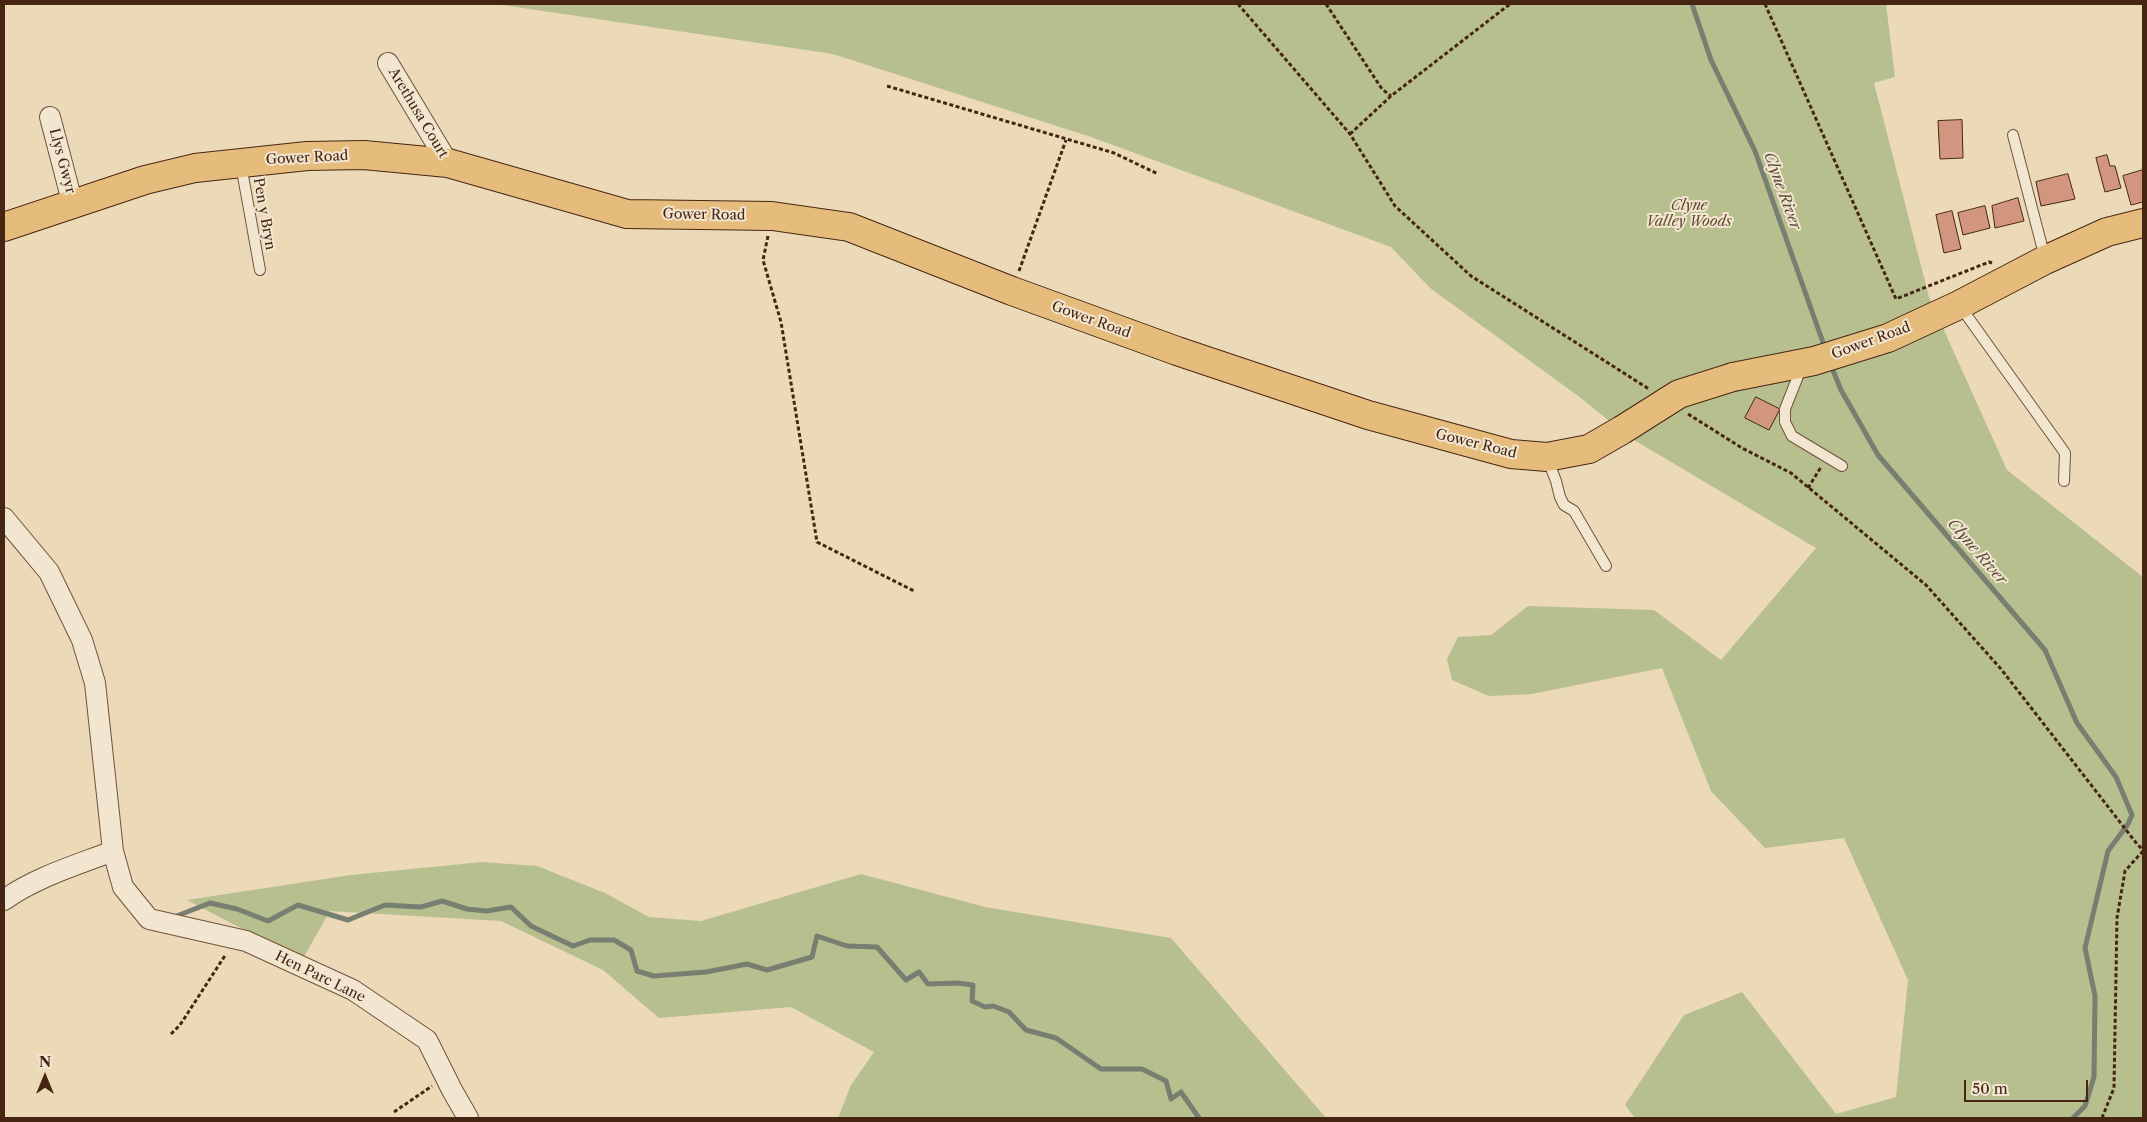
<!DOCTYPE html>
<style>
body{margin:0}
#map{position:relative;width:2147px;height:1122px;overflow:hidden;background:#ebd9b8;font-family:"Libre Caslon Text",serif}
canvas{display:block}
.frame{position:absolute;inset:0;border:5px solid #462613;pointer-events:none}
.north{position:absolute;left:20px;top:1052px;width:50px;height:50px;-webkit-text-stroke:4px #f2e6d1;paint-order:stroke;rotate:0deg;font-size:14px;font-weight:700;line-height:20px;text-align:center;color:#462613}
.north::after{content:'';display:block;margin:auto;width:18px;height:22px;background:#462613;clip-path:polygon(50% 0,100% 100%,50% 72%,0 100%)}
.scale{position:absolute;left:1964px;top:1080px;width:124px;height:22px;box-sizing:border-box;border:2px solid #462613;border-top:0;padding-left:6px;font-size:15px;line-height:18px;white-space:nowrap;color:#462613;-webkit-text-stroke:4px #f2e6d1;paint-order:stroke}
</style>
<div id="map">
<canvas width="2147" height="1122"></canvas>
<div class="frame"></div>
<div class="north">N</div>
<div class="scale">50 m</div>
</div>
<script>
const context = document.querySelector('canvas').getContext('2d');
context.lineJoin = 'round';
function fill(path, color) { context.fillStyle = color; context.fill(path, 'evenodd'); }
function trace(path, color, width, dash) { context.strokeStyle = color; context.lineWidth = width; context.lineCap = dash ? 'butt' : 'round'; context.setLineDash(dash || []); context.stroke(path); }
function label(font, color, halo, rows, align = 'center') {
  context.font = font + ' "Libre Caslon Text",serif'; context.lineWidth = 4; context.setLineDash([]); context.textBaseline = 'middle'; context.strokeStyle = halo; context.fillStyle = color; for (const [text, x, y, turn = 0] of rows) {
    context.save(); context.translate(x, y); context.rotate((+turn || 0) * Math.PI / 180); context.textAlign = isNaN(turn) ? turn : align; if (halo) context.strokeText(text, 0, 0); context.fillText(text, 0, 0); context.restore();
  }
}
fill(new Path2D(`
 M496,4h1390l9,73 -21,6 55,214 78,173 136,107v541h-508l-10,-13 59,-90 58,-23 94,122 60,-17 12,-117 -64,-142 -79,10 -54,-57 -49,-123 -130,26 -43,2 -37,-16 -5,-21 11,-22 33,-2 37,-29 126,4 67,50 95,-112 -187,-111 -48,-39 -151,-110 -39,-41 -300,-110 -258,-83z
 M482,862l55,4 68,27 44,24 52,4 160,-47 124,33 186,31 155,180h-488l13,-33 23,-33 -83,-45 -132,11 -56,-48 -102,-49 -171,-10 -28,49 -115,-60 164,-25z`), '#b7bf8f');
trace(new Path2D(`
 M1692,4l19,56 44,91 70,197
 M1830,363l11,27 37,65 167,195 32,73 39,54 16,38 -4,9 -20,27 -23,97 10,48 -1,81 -9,29 -12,12
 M174,917l36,-14 27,6 31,12 30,-16 50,15 37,-15 36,2 21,-6 25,8 19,2 25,-4 20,19 42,20 17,-6h24l17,10 6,21 17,5 52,-4 41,-8 20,6 45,-13 5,-21 30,10 30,1 29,33 13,-8 9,12 29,-1 16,2 -1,16 13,6 8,-1 16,6 17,18 30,8 45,31h41l24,12 5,18 10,-7 18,26`), '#777f71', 5);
const building = new Path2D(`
 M1962,120l1,38 -23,1 -2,-38z
 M2107,155l3,11h5l6,22 -16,4 -9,-34z
 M2143,170v32l-12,3 -8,-29z
 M2068,174l7,25 -34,7 -5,-24z
 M2018,198l6,23 -29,7 -3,-22z
 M1985,206l5,22 -27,7 -5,-22z
 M1952,211l9,38 -17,4 -8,-38z
 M1756,397l24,12 -11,21 -24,-12z`);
fill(building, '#d2967f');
trace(building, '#462613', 1);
const lane = new Path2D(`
 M2013,135l32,123
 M241,165l19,105
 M1960,306l105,147 -1,28
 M1805,367l-5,4 -15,38v13l7,14 50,30
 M1547,458l9,23 4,16 4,8 10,6 32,55`);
const street = new Path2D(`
 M388,63l60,100
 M50,117l23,88
 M4,518l45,54 33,68 13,43 18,168 10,36 26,32 97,22 107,49 74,50 25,50 16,28
 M4,900c32,-23 73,-35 109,-49`);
const primary = new Path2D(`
 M4,227l141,-47 50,-12 112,-12 57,-1 84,8 179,51 145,2 77,11 163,64 165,60 191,64 143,39 36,3 42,-8 33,-19
 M1733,377l81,-16 74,-23 71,-33 86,-45 62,-28 36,-9`);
trace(lane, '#6f533c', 12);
trace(street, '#6f533c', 22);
trace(primary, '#462613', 30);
trace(new Path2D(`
 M1238,4l112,130 45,72 76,70 178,113
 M1326,4l56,85 9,7
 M1765,4l131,295 93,-37 3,1
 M887,86l227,67 44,21
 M1350,134l41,-38 119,-92
 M768,236l-5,24 18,62 36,220 97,49
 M1019,271l47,-131
 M1688,414l54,34 49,25 135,112 75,84 136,175 6,6
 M1808,488l13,-21
 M171,1034l9,-9 46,-71
 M394,1112l38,-26
 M2102,1118l12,-30 3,-170 8,-47 18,-20`), '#462613', 3, [4, 2.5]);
trace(lane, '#f2e6d1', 10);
trace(street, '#f2e6d1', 20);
trace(primary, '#e6bc7c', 28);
const primaryBridge = new Path2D(`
 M1622,430l57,-36 54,-17`);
trace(primaryBridge, '#462613', 30, []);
trace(primaryBridge, '#e6bc7c', 28);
label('14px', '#462613', '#f2e6d1', [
 ["Arethusa Court",418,113,59],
 ["Gower Road",307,158,-3],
 ["Llys Gwyr",62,161,75],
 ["Pen y Bryn",264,214,80],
 ["Gower Road",704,215,1],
 ["Gower Road",1091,320,20],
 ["Gower Road",1871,341,-20],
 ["Gower Road",1476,444,14],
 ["Hen Parc Lane",320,977,26]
]);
label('italic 14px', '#624c32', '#f2e6d1', [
 ["Clyne",1689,206],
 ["Valley Woods",1689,222]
]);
label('italic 15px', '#5a4b3a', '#f2e6d1', [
 ["Clyne River",1782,191,70],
 ["Clyne River",1977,552,49]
]);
</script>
